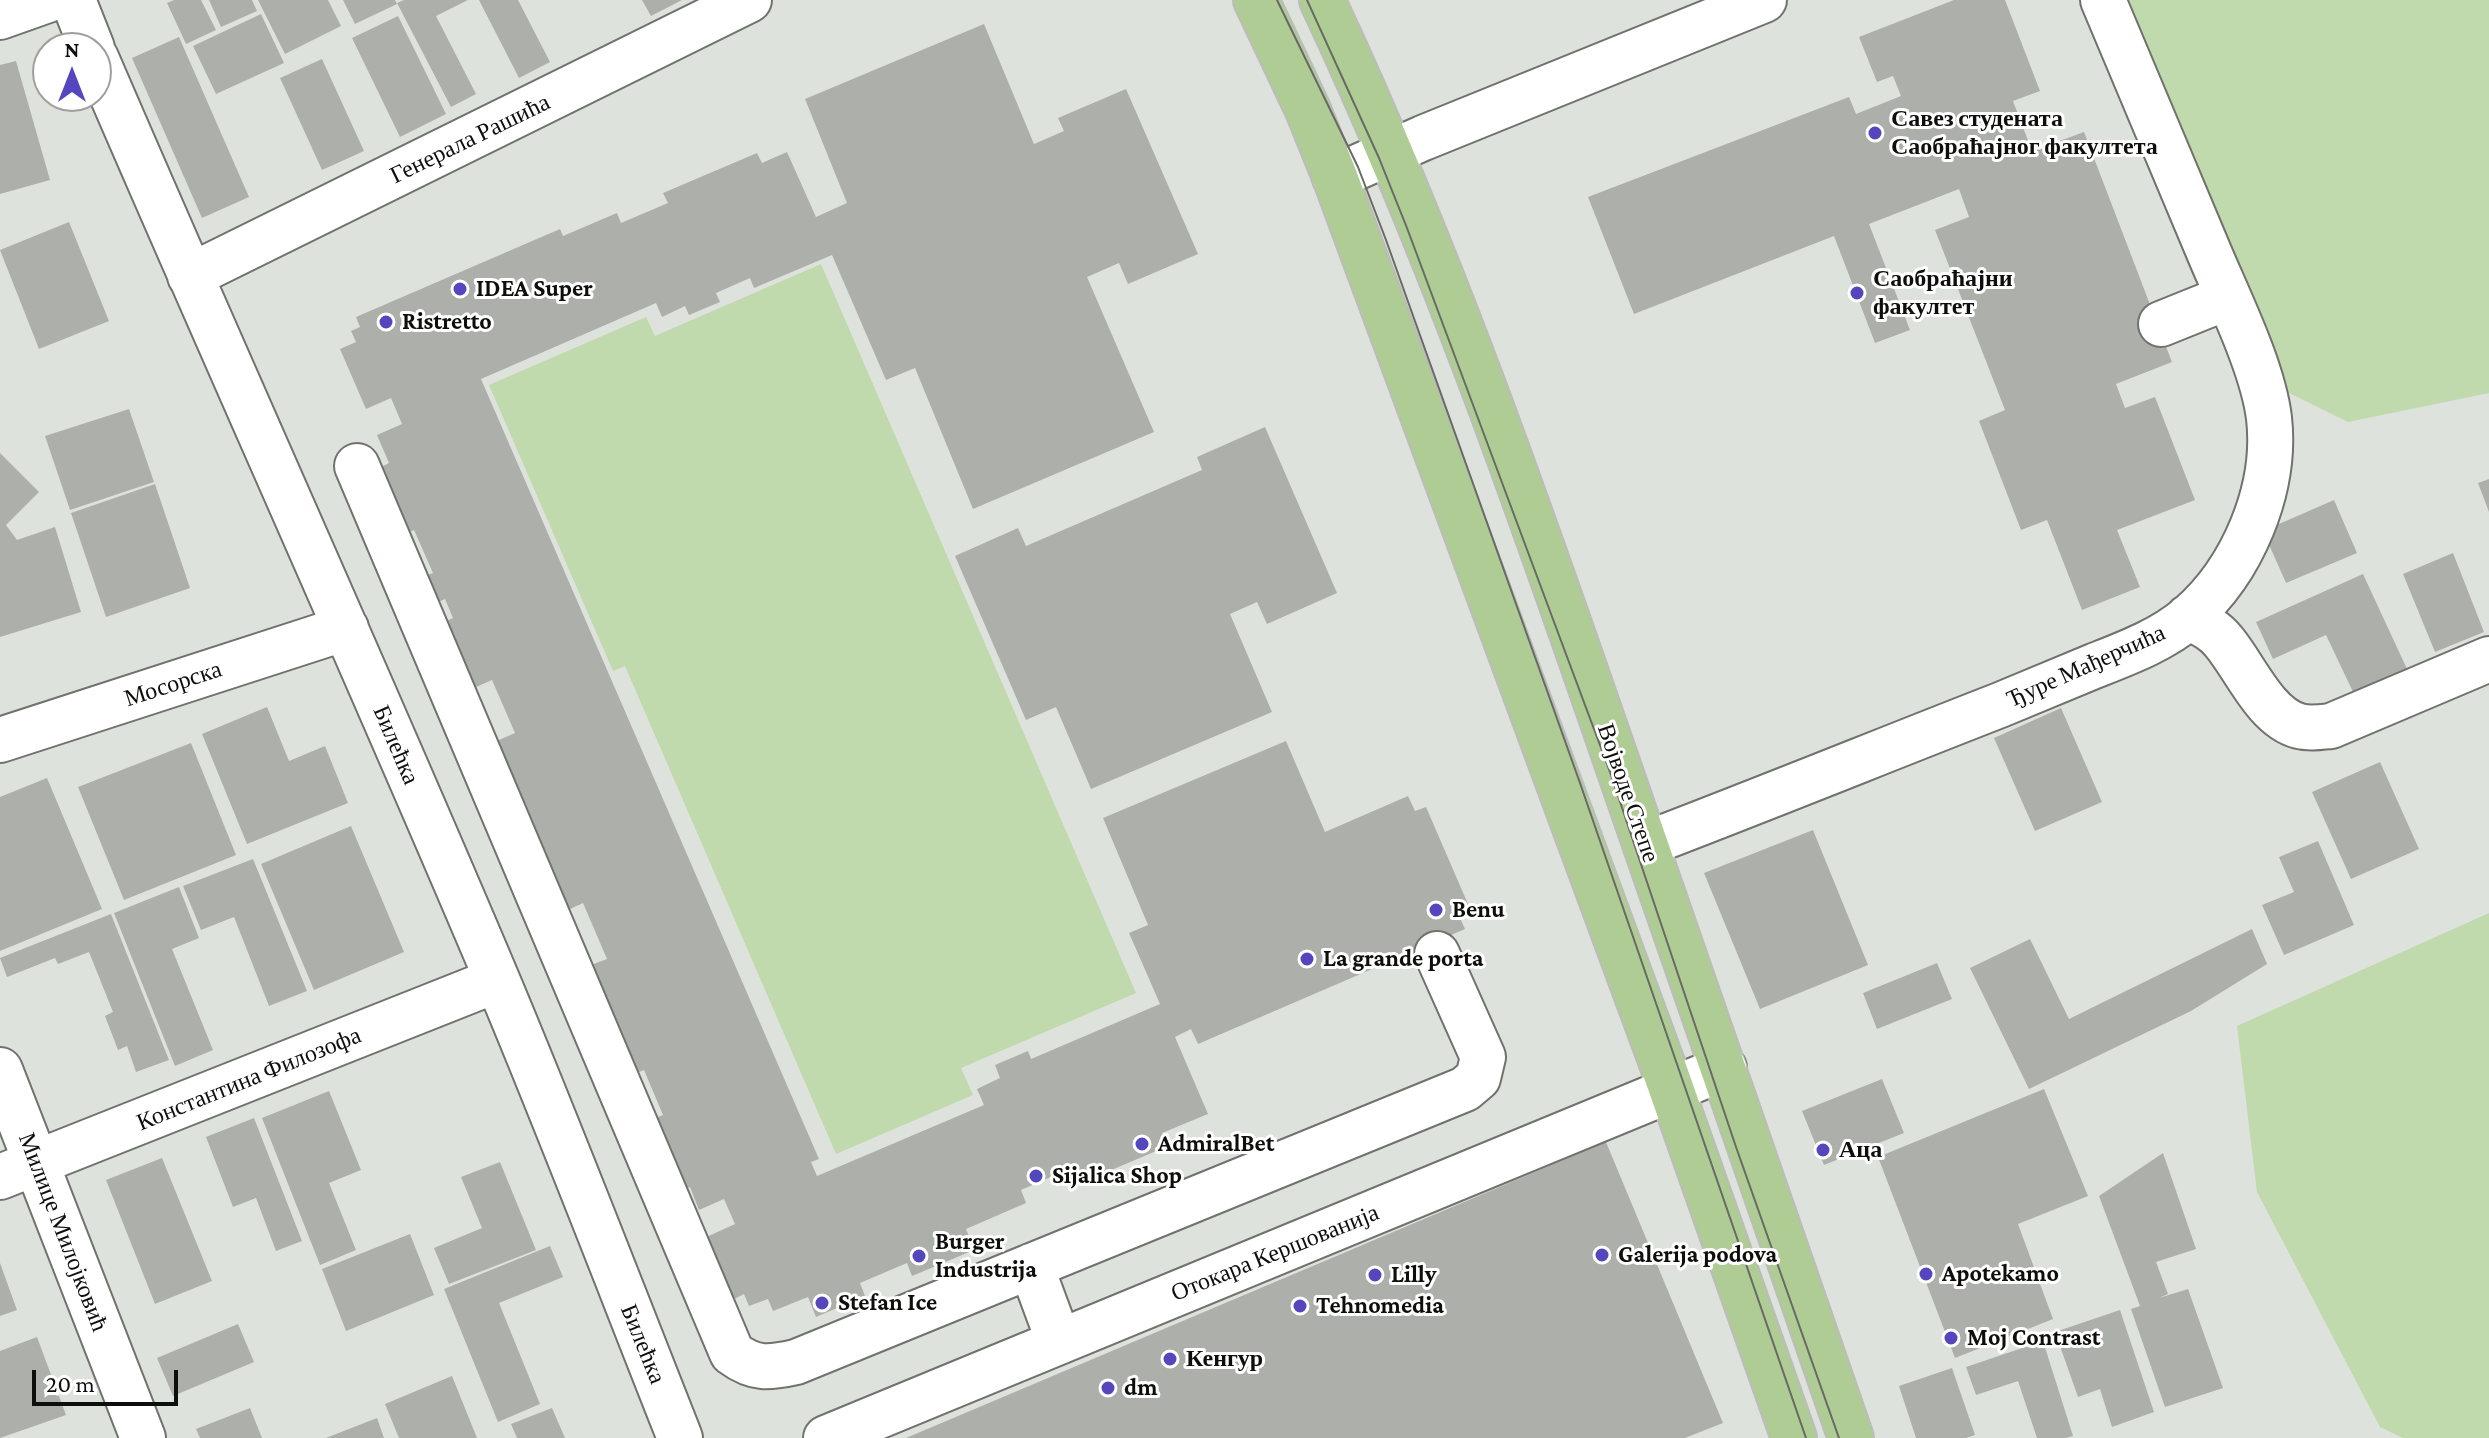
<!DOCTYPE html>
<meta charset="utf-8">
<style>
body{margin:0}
#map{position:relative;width:2489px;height:1438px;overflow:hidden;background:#dee2dc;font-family:"Crimson Pro",serif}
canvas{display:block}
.north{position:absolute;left:32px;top:32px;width:80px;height:80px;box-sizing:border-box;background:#fff;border:2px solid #9f9f9e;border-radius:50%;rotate:0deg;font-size:22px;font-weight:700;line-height:32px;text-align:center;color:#0e0f0d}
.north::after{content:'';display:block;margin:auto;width:28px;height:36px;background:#5447be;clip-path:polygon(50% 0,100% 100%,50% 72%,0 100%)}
.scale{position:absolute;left:32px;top:1370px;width:146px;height:36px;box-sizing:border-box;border:4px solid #0e0f0d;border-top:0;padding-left:10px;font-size:24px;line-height:28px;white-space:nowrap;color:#0e0f0d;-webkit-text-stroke:6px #fff;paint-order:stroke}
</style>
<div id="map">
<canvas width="2489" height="1438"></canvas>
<div class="north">N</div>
<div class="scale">20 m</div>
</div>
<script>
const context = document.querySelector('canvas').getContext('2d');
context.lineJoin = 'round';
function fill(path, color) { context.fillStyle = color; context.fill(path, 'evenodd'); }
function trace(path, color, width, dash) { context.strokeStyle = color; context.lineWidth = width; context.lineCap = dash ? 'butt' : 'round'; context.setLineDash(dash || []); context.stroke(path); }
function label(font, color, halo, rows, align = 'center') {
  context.font = font + ' "Crimson Pro",serif'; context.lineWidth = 6; context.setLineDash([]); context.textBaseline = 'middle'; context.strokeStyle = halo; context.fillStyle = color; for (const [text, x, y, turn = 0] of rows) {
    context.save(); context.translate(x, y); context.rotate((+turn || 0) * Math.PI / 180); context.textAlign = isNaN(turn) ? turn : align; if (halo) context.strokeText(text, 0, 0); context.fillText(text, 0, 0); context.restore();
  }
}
fill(new Path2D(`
 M2129,0h360v393l-141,29 -67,-33z
 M821,264l315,729 -175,75 12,27 -137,59 -211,-488 -12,5 -124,-286 157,-68 9,19z
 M2489,913v525h-86l-23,-11 -123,-235 -20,-166z`), '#c0d9ad');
fill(new Path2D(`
 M174,0h27l15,30 -30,14 -19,-41z
 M209,0h43l5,11 -36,16z
 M258,0h70l13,26 -56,28z
 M343,0h52l2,4 -42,20z
 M404,0h64l-32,16 40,78 -25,13 -54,-104z
 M479,0h39l32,62 -31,16z
 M642,0h40l-31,16z
 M1954,0h51l35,91 -27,10 19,50 52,-19 88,230 -56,22 9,24 30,-11 40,103 -78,30 23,57 -58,23 -35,-90 -26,10 -42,-109 26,-11 -70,-180 34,-13 -10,-28 -90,35 41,106 -35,13 -41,-107 -200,78 -46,-117 261,-100 7,17 45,-18 -8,-20 -16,6 -18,-45z
 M261,14l23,49 -68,31 -23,-48z
 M398,16l48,98 -46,23 -48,-99z
 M984,24l50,120 30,-13 -6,-13 68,-29 72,165 -70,30 -9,-21 -32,14 67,155 -181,77 -58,-141 -29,12 -54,-125 -78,33 -4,-10 -34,15 4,9 -31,13 -4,-9 -23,11 -6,-14 -175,76 338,780 -8,3 6,14 167,-71 -7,-16 23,-11 -5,-13 33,-14 3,8 129,-55 -31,-71 19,-8 -45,-107 183,-77 39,91 83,-36 7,15 11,-4 45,104 -12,5 6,13 -267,115 -7,-15 -16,8 33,77 -46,19 6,13 -99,42 -7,-16 -41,18 5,13 -60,26 8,21 -62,26 -5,-13 -47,20 5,13 -49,21 -8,-20 -35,14 -5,-12 -19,7 -5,-12 -14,7 -28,-62 33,-15 -11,-25 -25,11 -9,-23 -8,4 -31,-71 12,-5 -19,-45 -15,6 -46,-108 24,-9 -24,-56 -28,13 -70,-170 30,-13 -23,-53 -25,11 -29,-66 15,-7 -8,-19 -11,5 -12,-27 11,-4 -19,-43 -9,4 -28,-65 12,-6 -12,-28 25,-11 -11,-26 -25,11 -26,-60 16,-7 -5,-11 9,-4 -4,-10 204,-88 3,7 54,-23 4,10 47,-20 -5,-10 94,-40 5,10 25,-11 29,65 31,-14 -42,-104z
 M179,37l70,160 -47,21 -70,-160z
 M322,59l42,92 -42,19 -42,-92z
 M16,61l34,119 -50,14v-129z
 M69,222l40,99 -70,28 -39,-99z
 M129,409l25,73 -84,28 -25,-74z
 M1265,427l72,166 -70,31 -10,-22 -27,12 42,98 -181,77 -35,-82 -30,13 -71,-164 63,-28 8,18 176,-76 -5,-13z
 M0,453l39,39 -33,33 11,15 38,-13 26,85 -81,25z
 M2489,479v33l-11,-29z
 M155,484l35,104 -84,29 -35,-104z
 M2334,500l23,53 -71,30 -23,-52z
 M2453,553l31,79 -49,20 -32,-78z
 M2363,574l44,95 -53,25 -28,-59 -53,24 -17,-37z
 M267,707l22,54 36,-15 23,57 -101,41 -45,-110z
 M2061,708l41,94 -67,29 -41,-93z
 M191,743l45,112 -112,45 -46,-113z
 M2380,762l39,87 -68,30 -39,-87z
 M47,778l55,131 -102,42v-154z
 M351,826l53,126 -90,38 -53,-126z
 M1813,830l55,135 -108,44 -56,-136z
 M2318,841l36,84 -70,30 -22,-50 32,-13 -15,-35z
 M253,859l54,132 -38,15 -35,-89 -33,13 -18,-44z
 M179,887l20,51 -27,11 41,101 -38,16 -61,-153z
 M111,914l58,146 -33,12 -9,-26 -9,4 -13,-34 8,-4 -24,-60 -31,12 -3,-6 -48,19 -7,-19z
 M2252,929l15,35 -76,47 -162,78 -59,-121 60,-29 39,80z
 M1937,963l15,36 -75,30 -14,-36z
 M1882,1079l22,54 -80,32 -22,-54z
 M2044,1089l44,107 -70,28 35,95 -98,39 -77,-201z
 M329,1091l32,79 -32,13 27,67 -36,15 -58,-147z
 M254,1118l48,123 -26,10 -20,-53 -23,9 -27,-70z
 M1606,1142l117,281 -38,15h-779z
 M2163,1153l33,96 -40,13 12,32 -9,4 29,-9 35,99 -58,19 -34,-98 9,-3 -41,-110z
 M162,1158l50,123 -57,23 -49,-124z
 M500,1162l36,88 -87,34 -15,-36 48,-20 -21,-51z
 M410,1234l24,61 -88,36 -24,-62z
 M550,1246l13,31 -64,26 41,101 -42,18 -54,-133z
 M0,1263l17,47 -17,6z
 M2120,1310l34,102 -42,15 -12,-38 -22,8 -23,-65z
 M238,1324l16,38 -81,34 -16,-38z
 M37,1337l29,78 -66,23v-87z
 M2043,1341l30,95 -7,2h-29l-19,-57 -42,14 -10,-28z
 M1952,1368l23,67 -9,3h-50l-17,-52z
 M452,1376l25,62h-78l-14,-34z
 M250,1408l12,30h-62l-4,-9z
 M552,1408l13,30h-48l-6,-14z
 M377,1418l7,20h-58z`), '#adb0aa');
const minor = new Path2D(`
 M73,0l19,48
 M0,17l48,-17
 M96,58c132,307 270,611 400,919 64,152 123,307 184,461
 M1335,177l88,-39 341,-138
 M190,276l559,-276
 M2161,324l67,-27
 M357,466l375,887c23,17 37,15 64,9l669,-273 13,-11 5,-21 -46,-103
 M2188,617c14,7 27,13 36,25 21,25 41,75 75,84 11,3 22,1 32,0l158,-67
 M0,740l346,-112
 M1646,844c118,-45 236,-93 354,-139 31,-13 62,-26 94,-39 33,-13 68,-26 95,-49 54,-47 88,-128 80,-199 -6,-49 -38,-114 -58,-161 -36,-86 -72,-171 -108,-257
 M0,1070l143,368
 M0,1177l497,-197
 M1031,1266l28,76
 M826,1438l898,-370`);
const major = new Path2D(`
 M1256,0l52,110 27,67 331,897 128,364
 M1322,0c115,244 204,499 292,754 80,228 159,456 237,684`);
trace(minor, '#70736d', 48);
trace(major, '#bcbcbb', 48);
trace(minor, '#fff', 44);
trace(major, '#afcc94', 44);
trace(new Path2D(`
 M1277,0l81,167 28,73 194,543 226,655
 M1307,0l72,158 28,70 203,544 126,375 103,291`), '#686a66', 2);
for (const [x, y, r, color] of [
 [1875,133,8,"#5447be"],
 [460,289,8,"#5447be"],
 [1857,293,8,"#5447be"],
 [386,322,8,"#5447be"],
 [1436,910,8,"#5447be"],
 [1307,959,8,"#5447be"],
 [1142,1144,8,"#5447be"],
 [1823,1150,8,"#5447be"],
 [1036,1176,8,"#5447be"],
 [1602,1255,8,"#5447be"],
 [919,1256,8,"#5447be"],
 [1926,1274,8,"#5447be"],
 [1375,1275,8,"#5447be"],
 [822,1303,8,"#5447be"],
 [1300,1306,8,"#5447be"],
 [1951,1338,8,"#5447be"],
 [1170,1359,8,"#5447be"],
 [1108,1388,8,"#5447be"]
]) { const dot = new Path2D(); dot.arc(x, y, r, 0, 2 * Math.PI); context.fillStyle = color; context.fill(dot); trace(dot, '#fff', 3); }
label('bold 24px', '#0e0f0d', '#fff', [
 ["Савез студената",1891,119],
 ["Саобраћајног факултета",1891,147],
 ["Саобраћајни",1873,279],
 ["факултет",1873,307],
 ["IDEA Super",476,289],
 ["Ristretto",402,322],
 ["Benu",1452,910],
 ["La grande porta",1323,959],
 ["AdmiralBet",1158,1144],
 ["Аца",1839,1150],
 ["Sijalica Shop",1052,1176],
 ["Burger",935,1242],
 ["Industrija",935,1270],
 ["Galerija podova",1618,1255],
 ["Apotekamo",1942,1274],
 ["Lilly",1391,1275],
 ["Stefan Ice",838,1303],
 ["Tehnomedia",1316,1306],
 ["Moj Contrast",1967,1338],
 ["Кенгур",1186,1359],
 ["dm",1124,1388]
], 'left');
label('24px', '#0e0f0d', '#fff', [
 ["Генерала Рашића",470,139,-26],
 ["Ђуре Мађерчића",2086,666,-24],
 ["Мосорска",173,684,-18],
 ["Билећка",396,745,67],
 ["Војводе Степе",1628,793,71],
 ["Константина Филозофа",249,1079,-22],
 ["Милице Милојковић",63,1232,69],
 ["Отокара Кершованија",1275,1253,-22],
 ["Билећка",643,1344,68]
]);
</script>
